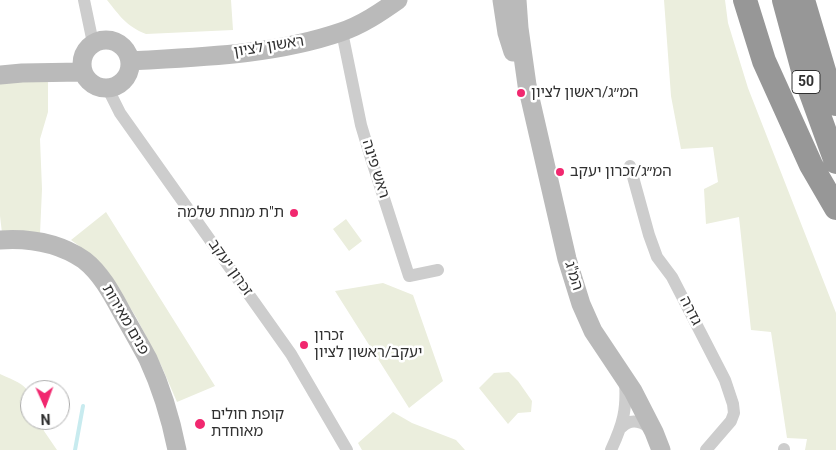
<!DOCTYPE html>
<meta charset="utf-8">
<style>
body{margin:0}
#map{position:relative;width:836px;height:450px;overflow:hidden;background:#fff;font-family:Roboto,sans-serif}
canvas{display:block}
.north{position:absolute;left:20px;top:380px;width:50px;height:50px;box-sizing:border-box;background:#fff;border:1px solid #acacac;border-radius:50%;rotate:178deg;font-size:14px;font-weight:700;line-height:20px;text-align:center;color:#303030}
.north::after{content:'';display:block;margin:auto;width:18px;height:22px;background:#f1286f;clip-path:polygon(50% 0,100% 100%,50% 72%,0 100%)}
</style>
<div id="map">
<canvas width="836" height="450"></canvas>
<div class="north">N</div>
</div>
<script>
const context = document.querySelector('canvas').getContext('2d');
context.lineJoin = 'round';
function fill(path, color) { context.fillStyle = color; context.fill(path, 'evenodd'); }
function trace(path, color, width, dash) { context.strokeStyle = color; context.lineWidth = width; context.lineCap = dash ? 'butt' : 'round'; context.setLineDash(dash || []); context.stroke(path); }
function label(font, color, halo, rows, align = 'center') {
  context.font = font + ' Roboto,"Noto Sans Hebrew",sans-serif'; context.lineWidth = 5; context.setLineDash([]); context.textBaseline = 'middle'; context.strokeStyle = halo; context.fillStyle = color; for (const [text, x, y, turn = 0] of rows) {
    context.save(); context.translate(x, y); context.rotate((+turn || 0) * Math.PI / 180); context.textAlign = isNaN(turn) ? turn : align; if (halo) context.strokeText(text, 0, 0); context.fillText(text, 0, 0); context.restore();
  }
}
fill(new Path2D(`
 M107,0h124l2,30 -87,4c-20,-8 -26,-18 -39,-34z
 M664,0h61l3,23 20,65 88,225v137h-31l2,-11 -20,-1 -16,-106 -20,-2 -12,-113 -33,7 -2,-35 14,-7 -5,-35 -32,2 -10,-53z
 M48,79v33l-8,27 2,50 -2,45 -38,-1 -2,-17v-132z
 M106,212l109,174 -38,16 -16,-37 -25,-48 -30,-48 -12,-12 -23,-17z
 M346,219l16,22 -13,10 -16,-22z
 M383,283l30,12 30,86 -34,27 -74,-117z
 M509,372l9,9 14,20 -1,11 -13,1 -10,11 -29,-36 15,-15z
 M0,374c31,14 30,12 30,46h11l3,11 13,19h-57z
 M393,412l19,11 44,17 9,10h-103l-4,-7z`), '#ebeedd');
trace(new Path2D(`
 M75,450l8,-44`), '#c8ebef', 4);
trace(new Path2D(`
 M84,0l9,43
 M342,32l19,93 9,30 39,121 29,-6
 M108,89l12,24 171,241 56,96
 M630,166l19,69 8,22 15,20 35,68 18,35 8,24 1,9 -3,8 -25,29
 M622,427c9,-10 22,-5 30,3
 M611,450c12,-26 16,-40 14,-69
 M784,450v-1`), '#cdcdcd', 12);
trace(new Path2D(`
 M502,0l5,33 6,19
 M517,0l2,28 8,57 40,174 14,45 12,27 40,60 21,41 7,18
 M82 64a24 24 0 1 1 48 0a24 24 0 1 1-48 0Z
 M130,61c71,-4 144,-6 211,-29 21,-7 40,-20 57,-32
 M0,75l22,-2 60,-1
 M0,240c29,-2 59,3 84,20 18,14 29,36 40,56 8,14 16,28 24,43 13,28 23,61 29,91`), '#bababa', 19);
trace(new Path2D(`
 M745,0l19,61 47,104 25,43
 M784,0l20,74 32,88
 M803,0l22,74 11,30`), '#979797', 24);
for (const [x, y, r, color] of [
 [521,93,5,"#f1286f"],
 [560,172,5,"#f1286f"],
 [294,213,5,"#f1286f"],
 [304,345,5,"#f1286f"],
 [200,424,6,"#f1286f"]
]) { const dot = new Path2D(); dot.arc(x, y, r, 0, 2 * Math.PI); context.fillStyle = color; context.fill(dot); trace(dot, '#fff', 2); }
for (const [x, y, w] of [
 [806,82,28]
]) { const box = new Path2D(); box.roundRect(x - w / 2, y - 11.5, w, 23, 4); context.fillStyle = '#fff'; context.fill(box); trace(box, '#303030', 1); }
label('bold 14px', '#303030', null, [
 ["50",806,82]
]);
label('15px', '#303030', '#fff', [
 ["ראשון לציון",269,47,-9],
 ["ראש פינה",375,169,73],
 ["זכרון יעקב",230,268,55],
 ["המ\"ג",573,276,73],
 ["גדרה",690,311,63],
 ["פנים מאירות",125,320,60]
]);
label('15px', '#303030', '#fff', [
 ["המ״ג/ראשון לציון",531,93],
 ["המ״ג/זכרון יעקב",570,172],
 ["ת\"ת מנחת שלמה",284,213,"right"],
 ["זכרון",314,336],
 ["יעקב/ראשון לציון",314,353],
 ["קופת חולים",211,415],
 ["מאוחדת",211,432]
], 'left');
</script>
